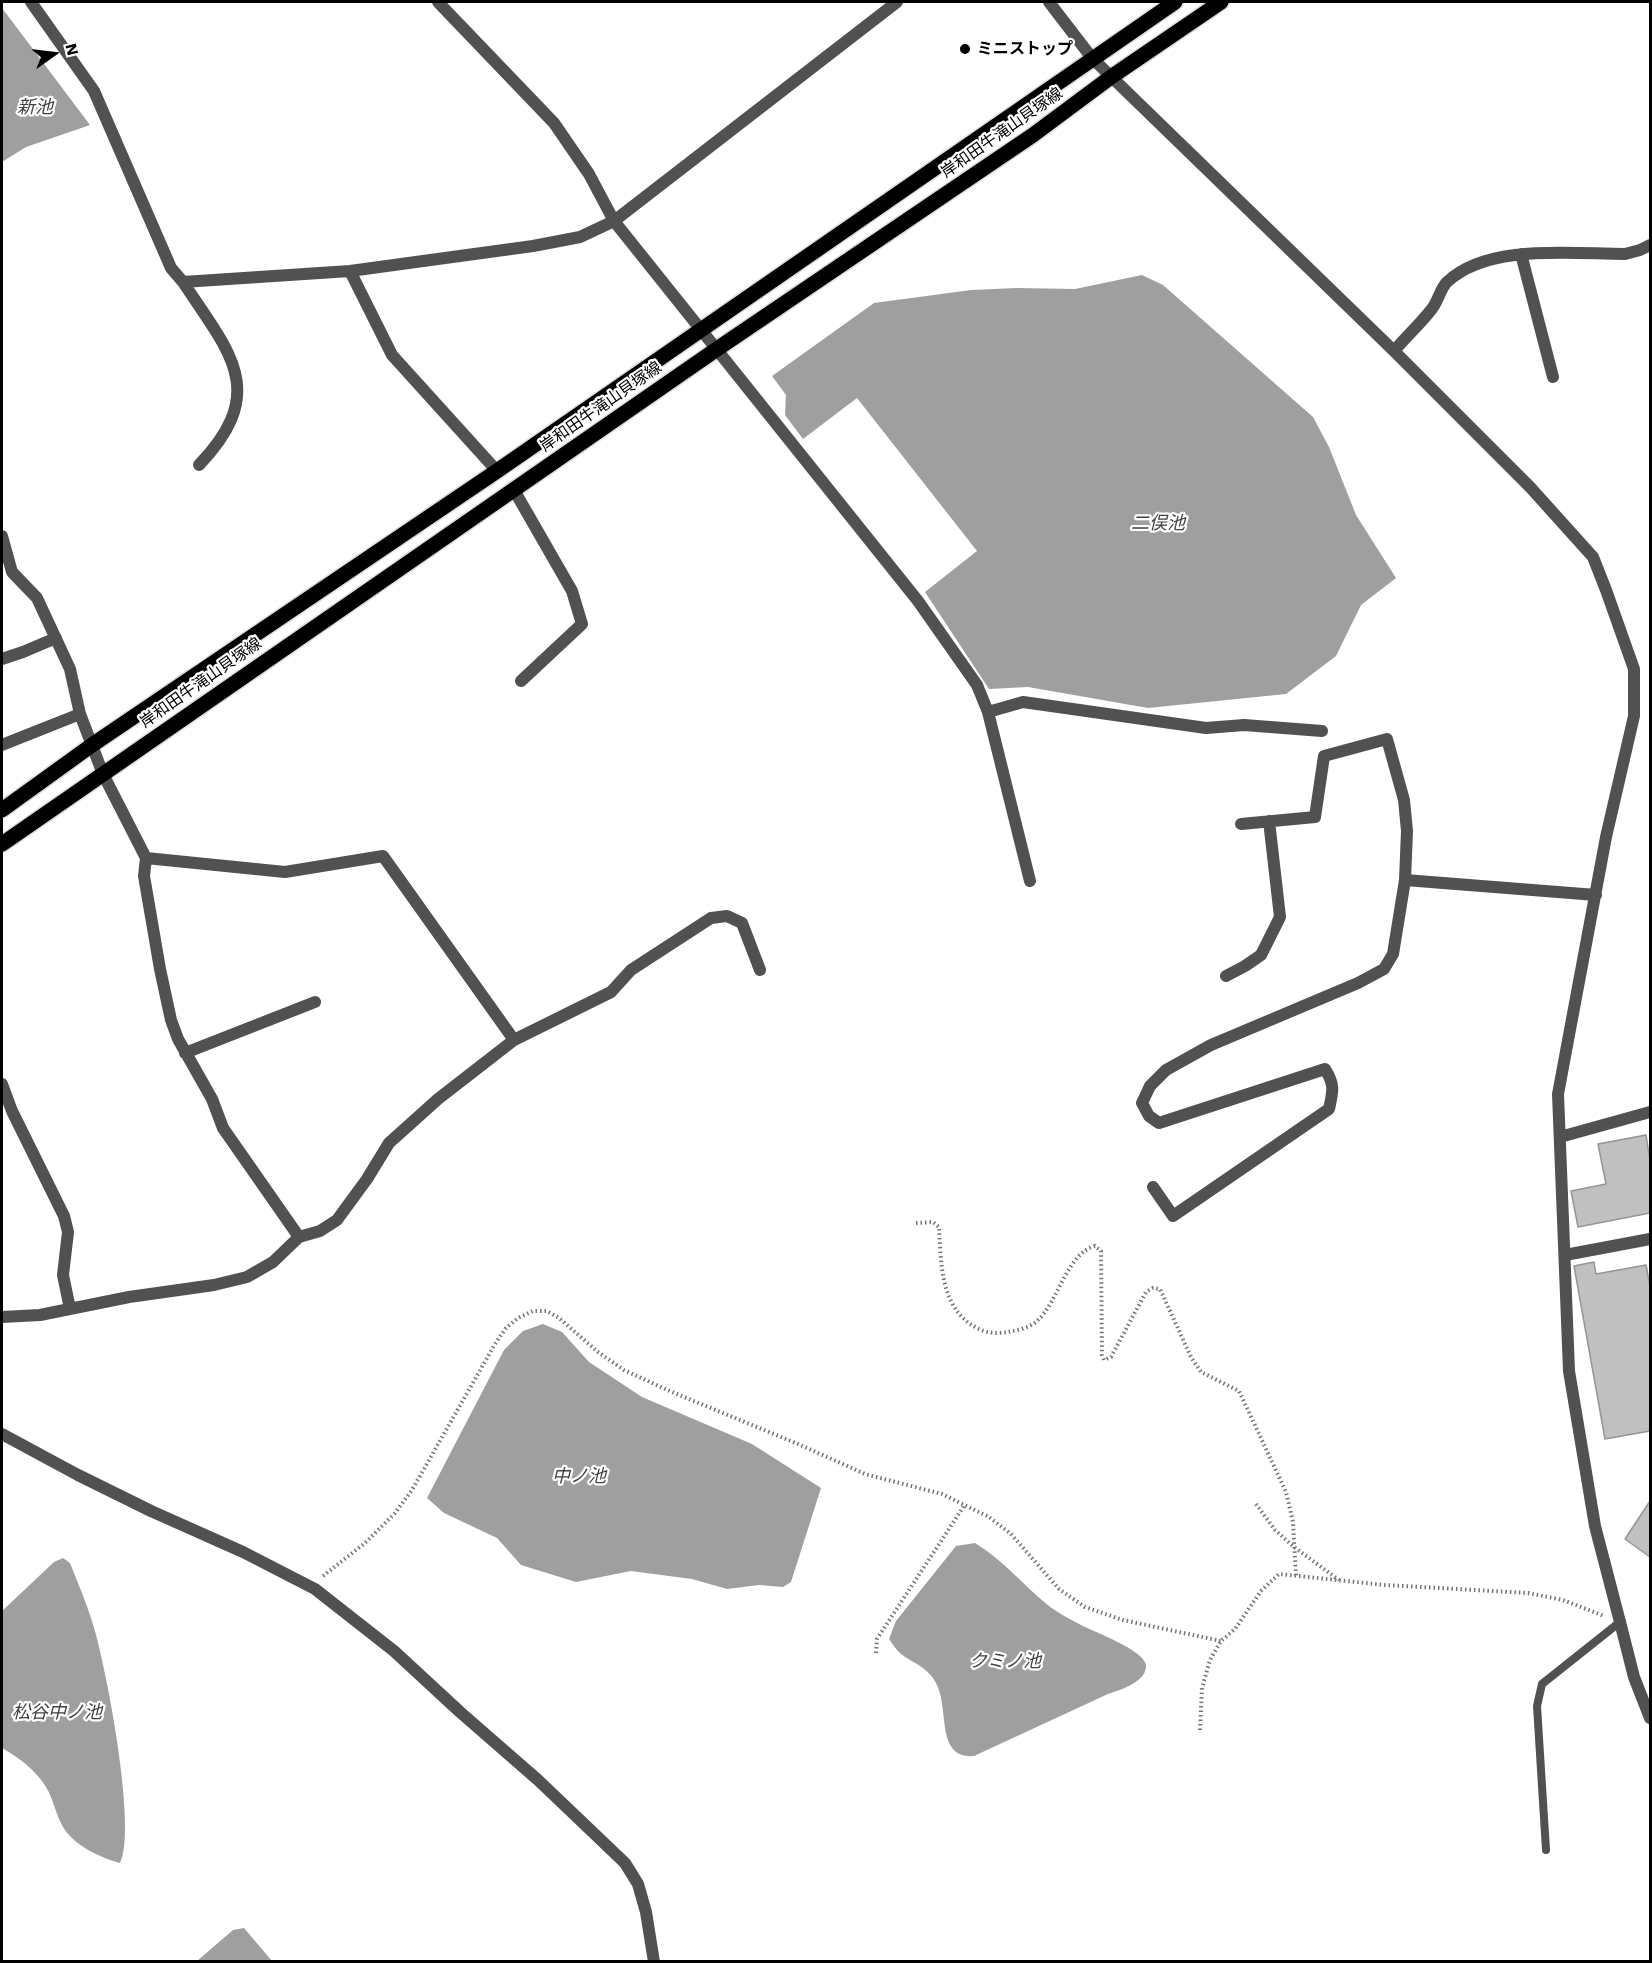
<!DOCTYPE html>
<meta charset="utf-8">
<style>
body{margin:0}
#map{position:relative;width:1652px;height:1963px;overflow:hidden;background:#fff;font-family:"Work Sans",sans-serif}
canvas{display:block}
.frame{position:absolute;inset:0;border:3px solid #000;pointer-events:none}
.north{position:absolute;left:24px;top:24px;width:60px;height:60px;-webkit-text-stroke:4px #fff;paint-order:stroke;rotate:76deg;font-size:16px;font-weight:700;line-height:24px;text-align:center;color:#000}
.north::after{content:'';display:block;margin:auto;width:21px;height:27px;background:#000;clip-path:polygon(50% 0,100% 100%,50% 72%,0 100%)}
</style>
<div id="map">
<canvas width="1652" height="1963"></canvas>
<div class="frame"></div>
<div class="north">N</div>
</div>
<script>
const context = document.querySelector('canvas').getContext('2d');
context.lineJoin = 'round';
function fill(path, color) { context.fillStyle = color; context.fill(path, 'evenodd'); }
function trace(path, color, width, dash) { context.strokeStyle = color; context.lineWidth = width; context.lineCap = dash ? 'butt' : 'round'; context.setLineDash(dash || []); context.stroke(path); }
function label(font, color, halo, rows, align = 'center') {
  context.font = font + ' "Work Sans","Noto Sans JP",sans-serif'; context.lineWidth = 4.5; context.setLineDash([]); context.textBaseline = 'middle'; context.strokeStyle = halo; context.fillStyle = color; for (const [text, x, y, turn = 0] of rows) {
    context.save(); context.translate(x, y); context.rotate((+turn || 0) * Math.PI / 180); context.textAlign = isNaN(turn) ? turn : align; if (halo) context.strokeText(text, 0, 0); context.fillText(text, 0, 0); context.restore();
  }
}
fill(new Path2D(`
 M2,8l88,117 -64,22 -24,15z
 M1142,275l21,10 150,132 16,30 27,68 40,63 -35,27 -25,51 -50,38 -138,14 -120,-21 -39,2 -64,-97 52,-41 -120,-153 -54,41 -18,-24 1,-20 -14,-19 102,-73 97,-13 46,-2 58,1z
 M543,1324l19,8 27,30 53,35 110,47 69,44 -30,94 -8,5 -24,-2 -32,4 -35,-10 -61,-8 -55,11 -55,-17 -24,-27 -53,-25 -17,-15 77,-148 19,-19z
 M975,1543c28,17 48,42 74,63 9,7 21,13 32,19 13,7 63,25 65,40 1,17 -26,25 -38,29l-134,62c-39,3 -24,-47 -38,-73 -8,-16 -22,-19 -35,-29 -5,-4 -8,-10 -12,-15l7,-18 60,-75z
 M63,1558l7,5c7,18 15,36 21,55 14,40 47,213 29,245 -19,-5 -44,-17 -55,-33 -9,-13 -11,-30 -19,-43 -11,-18 -27,-29 -44,-39v-137l52,-49z
 M244,1928l28,33h-75l36,-31z`), '#9f9f9f');
const building = new Path2D(`
 M1646,1135l4,25v53l-72,14 -7,-36 35,-7 -8,-40z
 M1594,1262l2,12 50,-9 4,21v145l-45,8 -31,-173z
 M1650,1501v56l-25,-18z`);
fill(building, '#c0c0c0');
trace(building, '#959595', 1.5);
const primary = new Path2D(`
 M2,810l90,-65 405,-274 678,-469
 M2,844l715,-495 316,-214 78,-58 110,-75`);
trace(primary, '#dbdbdb', 18);
trace(new Path2D(`
 M916,1223l17,-1 6,5c2,36 1,82 38,101 9,5 21,6 31,4 10,-2 22,-4 30,-12 20,-18 29,-67 57,-74l6,5 1,104 2,5 7,-3 35,-65 7,-4 7,1 31,68 10,15 38,19 47,101 7,30 3,55
 M1256,1504l19,26 19,17 45,33
 M323,1576l42,-33 30,-30 17,-23 83,-146 11,-16 12,-10 15,-7h14l12,7 39,34 26,18 48,22 126,52 67,30 77,20 47,23 22,17 48,55 26,18 38,13 98,21
 M876,1653l1,-14 87,-133
 M1200,1730l2,-42 8,-28 11,-19 14,-12 26,-38 18,-17 106,11 143,8 35,7 41,16`), '#737373', 4, [1.5, 3]);
trace(new Path2D(`
 M1546,1850l-9,-144 5,-22 78,-62`), '#515151', 8);
trace(new Path2D(`
 M31,2l63,89 77,177 12,14 167,-11 183,-25 47,-9 34,-16 283,-219
 M438,2l116,121 35,51 25,47 304,380 59,84 11,27 42,169
 M1049,2l43,56 302,293 136,136 63,70 13,33 28,79v47l-28,121 -48,257 11,277 26,155 25,96
 M1521,254l32,123
 M350,271l42,84 105,116
 M183,282c46,70 87,109 16,183
 M1394,351c12,-14 26,-27 37,-41 7,-8 9,-21 16,-28 41,-39 125,-28 178,-28l15,-4 10,-5
 M514,490l58,101 10,33 -61,57
 M2,536l10,36 25,26 33,71 10,45 23,60 43,84 -2,18 16,93 11,51 7,19 34,60 11,29 76,109 21,-6 17,-11 30,-41 22,-36 49,-44 76,-59 97,-48 20,-22 80,-52 16,-2 15,7 18,47
 M2,659l21,-7 33,-14
 M988,712l35,-10 183,26 38,-3 78,6
 M2,745l78,-31
 M146,858l139,14 98,-16 131,184
 M1405,880l191,15
 M1226,976l19,-10 16,-11 19,-38 -11,-96
 M185,1053l130,-51
 M2,1084l10,27 52,105 4,16 -5,43 7,34
 M1560,1137l90,-25
 M1153,1187l20,29 156,-107c4,-18 6,-24 -4,-40l-166,54 -10,-7 -7,-13 8,-17 16,-16 45,-25 147,-62 26,-14 9,-15 12,-74 2,-49 -3,-31 -17,-61 -63,17 -9,61 -74,7
 M1565,1255l85,-16
 M2,1317l38,-2 89,-18 85,-12 33,-8 26,-15 26,-25
 M2,1434l76,41 73,36 92,41 72,37 79,62 66,61 78,68 87,83 13,21 8,28 8,50`), '#515151', 12);
trace(new Path2D(`
 M1620,1622l14,55 16,41`), '#515151', 12);
trace(primary, '#000', 15);
for (const [x, y, r, color] of [
 [965,49,6,"#000"]
]) { const dot = new Path2D(); dot.arc(x, y, r, 0, 2 * Math.PI); context.fillStyle = color; context.fill(dot); trace(dot, '#fff', 2); }
label('bold 16px', '#000', '#fff', [
 ["ミニストップ",977,49]
], 'left');
label('16px', '#000', '#fff', [
 ["岸和田牛滝山貝塚線",1002,133,-35],
 ["岸和田牛滝山貝塚線",601,407,-35],
 ["岸和田牛滝山貝塚線",201,683,-35]
]);
label('italic 18px', '#404040', '#fff', [
 ["新池",35,108],
 ["二俣池",1158,524],
 ["中ノ池",579,1477],
 ["クミノ池",1005,1662],
 ["松谷中ノ池",57,1713]
]);
</script>
